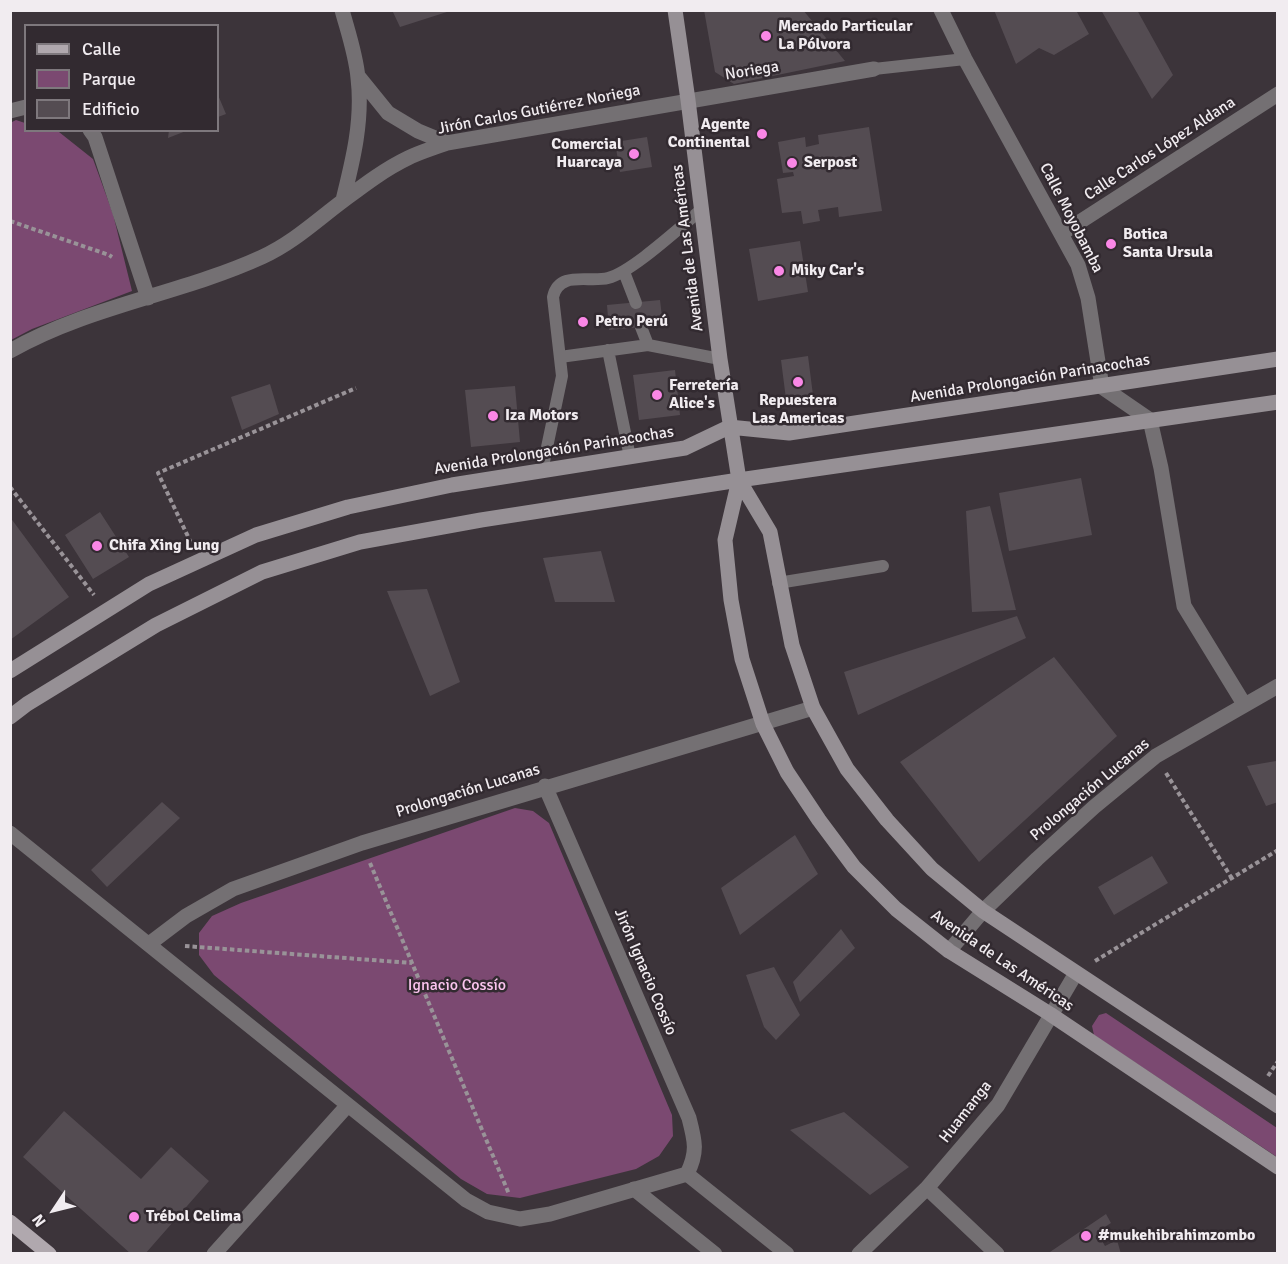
<!DOCTYPE html>
<meta charset="utf-8">
<style>
body{margin:0}
#map{position:relative;width:1288px;height:1264px;overflow:hidden;background:#3c343a;font-family:Signika,sans-serif}
canvas{display:block}
.frame{position:absolute;inset:0;border:12px solid #f1ecf0;pointer-events:none}
.legend{position:absolute;left:24px;top:24px;width:195px;height:108px;box-sizing:border-box;background:#322a30;border:2px solid #7e787d;margin:0;padding:8px 10px;list-style:none;font-size:18px;color:#f1ecf0}
.legend li{display:flex;align-items:center;gap:12px;height:30px}
.legend b{width:30px;border:2px solid #7e787d}
.north{position:absolute;left:24px;top:1180px;width:60px;height:60px;-webkit-text-stroke:4px #322a30;paint-order:stroke;rotate:235deg;font-size:16px;font-weight:700;line-height:24px;text-align:center;color:#f1ecf0}
.north::after{content:'';display:block;margin:auto;width:21px;height:27px;background:#f1ecf0;clip-path:polygon(50% 0,100% 100%,50% 72%,0 100%)}
</style>
<div id="map">
<canvas width="1288" height="1264"></canvas>
<div class="frame"></div>
<ul class="legend">
<li><b style="height:8px;background:#b0a8ae"></b>Calle</li>
<li><b style="height:16px;background:#7b4971"></b>Parque</li>
<li><b style="height:16px;background:#544c52"></b>Edificio</li>
</ul>
<div class="north">N</div>
</div>
<script>
const context = document.querySelector('canvas').getContext('2d');
context.lineJoin = 'round';
function fill(path, color) { context.fillStyle = color; context.fill(path, 'evenodd'); }
function trace(path, color, width, dash) { context.strokeStyle = color; context.lineWidth = width; context.lineCap = dash ? 'butt' : 'round'; context.setLineDash(dash || []); context.stroke(path); }
function label(font, color, halo, rows, align = 'center') {
  context.font = font + ' Signika,sans-serif'; context.lineWidth = 5; context.setLineDash([]); context.textBaseline = 'middle'; context.strokeStyle = halo; context.fillStyle = color; for (const [text, x, y, turn = 0] of rows) {
    context.save(); context.translate(x, y); context.rotate((+turn || 0) * Math.PI / 180); context.textAlign = isNaN(turn) ? turn : align; if (halo) context.strokeText(text, 0, 0); context.fillText(text, 0, 0); context.restore();
  }
}
fill(new Path2D(`
 M16,120l9,3 1,7 33,2 34,27 20,55 19,77 -100,38 -21,11 -1,-217z
 M515,808l18,3 16,12 123,292 1,21 -14,20 -23,13 -116,29 -33,-4 -26,-15 -247,-204 -15,-20v-22l13,-17 29,-13z
 M1106,1013l171,115v29l-183,-122 -2,-9 7,-11z`), '#7b4971');
fill(new Path2D(`
 M392,10h58v1l-50,16z
 M704,10h99l42,51 -111,23 -19,-12z
 M994,10h84l-1,2 12,22 -35,21 -15,-7 -23,16z
 M1101,10h36l36,65 -21,24z
 M218,95l8,19 -8,3z
 M869,127l13,84 -43,6 -1,-10 -20,3 2,11 -17,3 -2,-13 -19,2 -5,-34 17,-3 -1,-4 -10,1 -5,-31 27,-5 1,10 13,-3 -1,-9z
 M169,130h17v1l-18,7z
 M647,137l5,30 -32,5 -5,-30z
 M800,241l8,51 -50,9 -9,-52z
 M660,300l3,25 -54,5 -2,-25z
 M808,356l6,47 -27,4 -6,-47z
 M675,370l5,45 -41,5 -6,-45z
 M270,384l9,30 -37,16 -11,-33z
 M515,386l5,56 -49,5 -6,-57z
 M1081,478l11,57 -83,16 -10,-58z
 M990,506l26,104 -44,2 -6,-101z
 M100,512l29,45 -36,22 -28,-44z
 M10,517l59,80 -59,43z
 M601,551l14,51h-60l-12,-44z
 M427,589l33,93 -30,14 -43,-105z
 M1017,616l9,22 -168,77 -14,-43z
 M1054,657l63,79 -138,126 -79,-100z
 M1276,761l2,2v39l-12,4 -19,-40z
 M162,802l18,16 -73,69 -16,-17z
 M795,835l23,39 -78,61 -19,-47z
 M1152,856l16,27 -54,32 -16,-28z
 M841,929l14,19 -55,54 -7,-20z
 M774,967l26,48 -24,25 -12,-13 -18,-52z
 M64,1111l77,68 30,-32 38,34 -64,73h-14l-108,-97z
 M844,1112l65,55 -39,28 -80,-65z
 M1106,1214l5,9 -14,9 8,14 12,-6 4,14h-74z`), '#544c52');
trace(new Path2D(`
 M10,221l99,34 3,2
 M10,487l84,108
 M191,543l-33,-70 198,-85
 M1166,773l65,104
 M370,863l139,331
 M185,946l227,17
 M1095,961l183,-111
 M1268,1076l10,-15`), '#999398', 4, [4.5, 3]);
trace(new Path2D(`
 M874,69l91,-10
 M624,272l12,31
 M641,327l7,18
 M608,350l22,107
 M560,357l88,-12 72,14
 M542,471l20,-95 -9,-79c6,-27 36,-14 55,-19 24,-6 72,-51 93,-68
 M778,583l105,-17`), '#747073', 12);
trace(new Path2D(`
 M342,10c6,22 14,45 16,68 5,42 -5,82 -15,122
 M941,10l24,49 113,206 10,33 14,89 48,33 11,48 23,138 60,98
 M358,76l30,37 30,18 29,12
 M10,111l16,-4
 M90,130l5,7 53,161
 M1061,234l217,-140
 M10,351c79,-45 171,-57 252,-94 31,-14 55,-37 82,-57 20,-15 41,-31 64,-42 12,-6 26,-10 39,-15l427,-74
 M545,786l144,332c6,23 9,34 -2,56
 M10,833l456,367 22,12 32,7 30,-5 137,-40
 M149,944l37,-28 47,-27 129,-46 451,-135
 M949,951l34,-40 54,-52 57,-52 62,-51 122,-70
 M687,1174l100,80
 M927,1188l70,66
 M634,1189l81,65
 M214,1254l133,-148
 M859,1254l68,-66 71,-83 78,-132`), '#747073', 15);
trace(new Path2D(`
 M675,10l13,90 32,259 19,121 31,52 22,113 21,63 34,61 40,51 45,49 51,42 295,195
 M739,480l-14,60 6,60 11,59 21,65 24,48 32,48 35,47 42,42 53,42 101,63 228,153
 M10,671l139,-87 107,-49 92,-28 104,-22 233,-37 44,-21 60,6 489,-74
 M10,717l17,-13 129,-79 106,-53 98,-30 121,-22 258,-40 539,-78`), '#969095', 15);
trace(new Path2D(`
 M10,1222l39,32`), '#b0a8ae', 15);
for (const [x, y, r, color] of [
 [766,36,6,"#fa87e6"],
 [762,134,6,"#fa87e6"],
 [634,154,6,"#fa87e6"],
 [792,163,6,"#fa87e6"],
 [1111,244,6,"#fa87e6"],
 [779,271,6,"#fa87e6"],
 [583,322,6,"#fa87e6"],
 [798,382,6,"#fa87e6"],
 [657,395,6,"#fa87e6"],
 [493,416,6,"#fa87e6"],
 [97,546,6,"#fa87e6"],
 [134,1217,6,"#fa87e6"],
 [1086,1236,6,"#fa87e6"]
]) { const dot = new Path2D(); dot.arc(x, y, r, 0, 2 * Math.PI); context.fillStyle = color; context.fill(dot); trace(dot, '#322a30', 2); }
label('bold 16px', '#f1ecf0', '#322a30', [
 ["Mercado Particular",778,27],
 ["La Pólvora",778,45],
 ["Agente",750,125,"right"],
 ["Continental",750,143,"right"],
 ["Comercial",622,145,"right"],
 ["Huarcaya",622,163,"right"],
 ["Serpost",804,163],
 ["Botica",1123,235],
 ["Santa Ursula",1123,253],
 ["Miky Car's",791,271],
 ["Petro Perú",595,322],
 ["Ferretería",669,386],
 ["Alice's",669,404],
 ["Repuestera",798,401,"center"],
 ["Las Americas",798,419,"center"],
 ["Iza Motors",505,416],
 ["Chifa Xing Lung",109,546],
 ["Trébol Celima",146,1217],
 ["#mukehibrahimzombo",1098,1236]
], 'left');
label('16px', '#f1ecf0', '#322a30', [
 ["Noriega",752,71,-9],
 ["Jirón Carlos Gutiérrez Noriega",539,110,-11],
 ["Calle Carlos López Aldana",1160,149,-33],
 ["Calle Moyobamba",1071,218,63],
 ["Avenida de Las Américas",688,248,-97],
 ["Avenida Prolongación Parinacochas",1030,379,-9],
 ["Avenida Prolongación Parinacochas",554,451,-9],
 ["Prolongación Lucanas",1090,790,-40],
 ["Prolongación Lucanas",468,791,-17],
 ["Avenida de Las Américas",1002,961,34],
 ["Jirón Ignacio Cossío",645,972,67],
 ["Huamanga",966,1112,-52]
]);
label('16px', '#fbc5ef', '#322a30', [
 ["Ignacio Cossío",457,986]
]);
</script>
